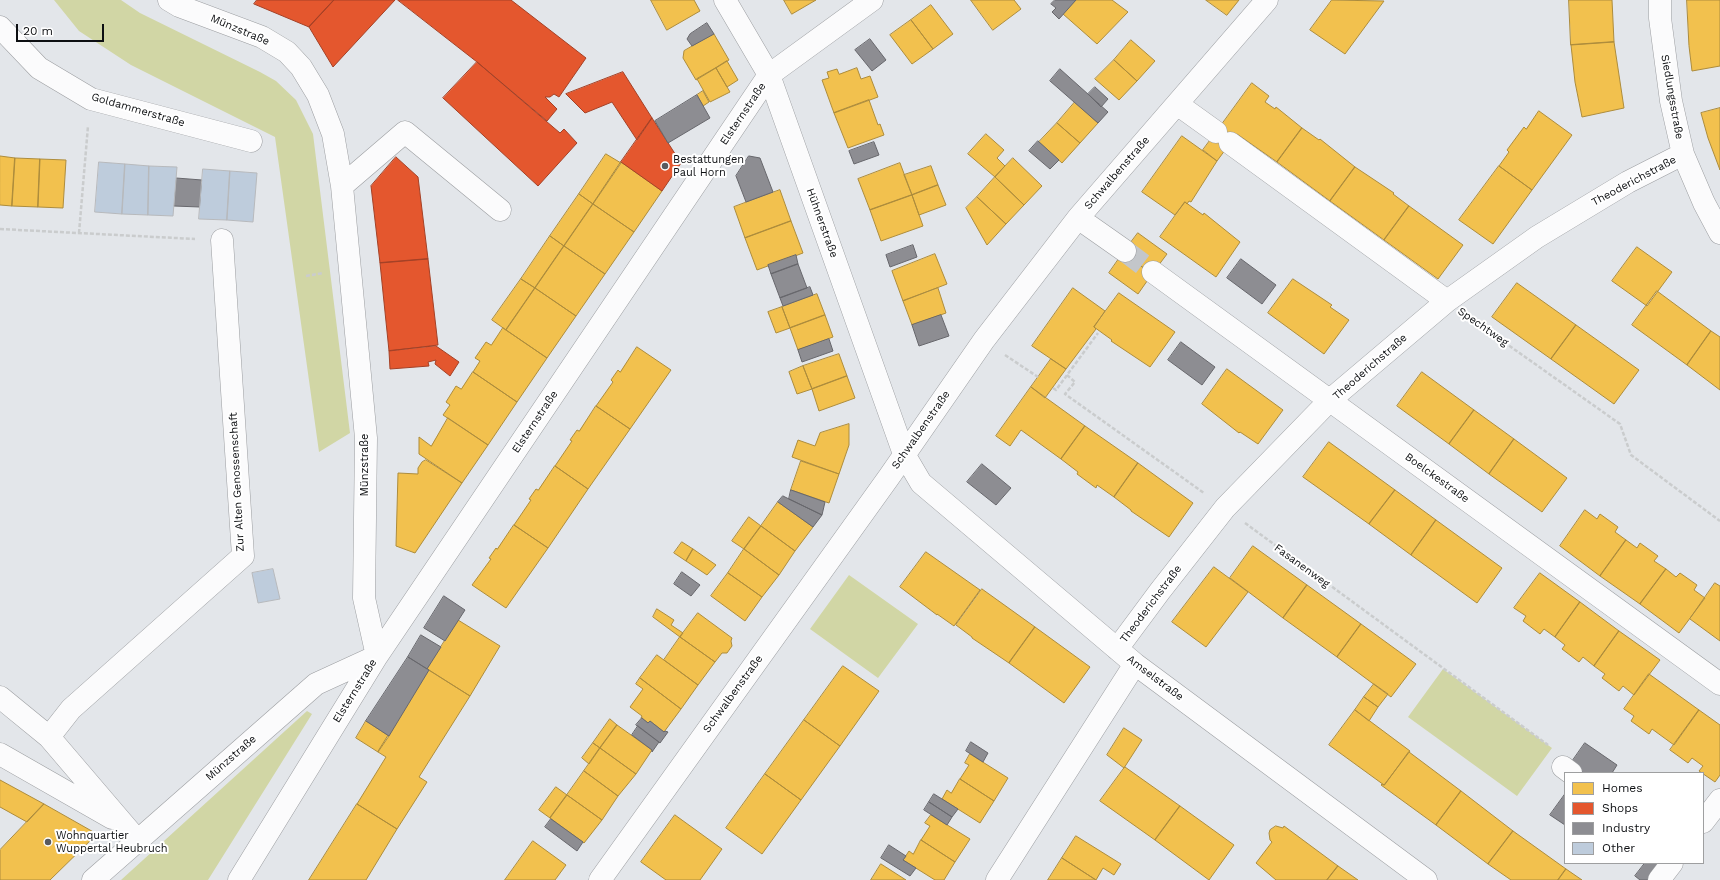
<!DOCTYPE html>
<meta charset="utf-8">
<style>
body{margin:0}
#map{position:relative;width:1720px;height:880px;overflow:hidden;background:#e3e6ea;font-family:"Work Sans",sans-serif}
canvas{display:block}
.legend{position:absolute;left:1564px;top:772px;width:140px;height:92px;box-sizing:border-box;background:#fff;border:1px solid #9e9fa0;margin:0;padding:5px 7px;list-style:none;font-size:12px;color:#0d0f12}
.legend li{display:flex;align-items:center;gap:8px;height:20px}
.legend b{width:20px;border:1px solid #9e9fa0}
.scale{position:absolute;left:16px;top:24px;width:88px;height:18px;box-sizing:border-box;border:2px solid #0d0f12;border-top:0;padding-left:5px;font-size:12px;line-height:14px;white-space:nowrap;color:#0d0f12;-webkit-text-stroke:3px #fff;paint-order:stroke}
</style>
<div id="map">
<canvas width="1720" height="880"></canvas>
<ul class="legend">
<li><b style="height:11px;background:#f2c14e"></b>Homes</li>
<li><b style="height:11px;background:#e4572e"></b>Shops</li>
<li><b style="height:11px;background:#8d8d92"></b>Industry</li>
<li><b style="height:11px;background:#beccdc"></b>Other</li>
</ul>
<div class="scale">20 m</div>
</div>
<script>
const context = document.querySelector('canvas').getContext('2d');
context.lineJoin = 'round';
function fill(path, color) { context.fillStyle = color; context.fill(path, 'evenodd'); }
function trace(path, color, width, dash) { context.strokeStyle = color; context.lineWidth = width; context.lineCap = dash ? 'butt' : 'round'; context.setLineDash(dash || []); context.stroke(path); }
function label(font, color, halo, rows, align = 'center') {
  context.font = font + ' "Work Sans",sans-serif'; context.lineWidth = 4; context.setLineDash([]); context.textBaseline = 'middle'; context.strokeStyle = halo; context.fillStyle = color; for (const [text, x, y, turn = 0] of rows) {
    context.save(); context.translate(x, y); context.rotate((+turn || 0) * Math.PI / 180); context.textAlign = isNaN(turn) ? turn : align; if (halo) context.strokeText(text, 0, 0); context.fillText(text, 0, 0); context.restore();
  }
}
fill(new Path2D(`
 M54,0h67l19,13 120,59 16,9 20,19 17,34 37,299 -31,19 -44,-315 -144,-72 -52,-34z
 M849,575l69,49 -40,54 -68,-49z
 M1443,669l109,79 -35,48 -109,-79z
 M307,711l5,3 -104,166h-87z`), '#d1d6a5');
const homes = new Path2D(`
 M651,0h43l6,11 -33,19z
 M784,0h32l-24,14z
 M971,0h43l7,9 -28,21z
 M1076,0h36l16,12 -31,32 -34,-30z
 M1206,0h33l-12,15z
 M1332,0l52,1 -39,53 -35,-24z
 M1569,0h43l2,42 -43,3z
 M1687,0h33v66l-28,5 -3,-25z
 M931,5l22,29 -20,15 -22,-29z
 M911,20l22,29 -21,15 -22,-29z
 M714,34l15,26 -33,20 -13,-22 1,-7z
 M1131,40l24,21 -18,20 -23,-21z
 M1614,42l10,66 -42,9 -7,-35 -4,-37z
 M1114,60l23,21 -18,19 -24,-21z
 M727,61l11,19 -11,7 -11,-19z
 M716,68l14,24 -20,10 -13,-23z
 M857,68l4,11 9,-3 8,21 -44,16 -12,-33 7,-2 -2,-6 10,-3 2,5z
 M1252,83l17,13 -4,6 10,7 1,-2 26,21 -25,34 -40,-28 -3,4 -14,-11z
 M703,91l6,11 -6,4 -6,-11z
 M869,100l9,25 2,-1 4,11 -36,13 -14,-35z
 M1075,102l23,21 -18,20 -23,-20z
 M1720,108v62l-12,-32 -7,-25z
 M1539,111l33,24 -40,55 -33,-24 10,-14 -2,-2 17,-23 2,2z
 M1057,123l23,20 -18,20 -23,-21z
 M1220,127l14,11 -17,23 -14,-11z
 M1302,128l17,12 1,-1 35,28 -25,34 -53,-39z
 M986,134l18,16 -7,8 8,8 -10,11 -27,-23z
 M1182,136l35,25 -26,41 -2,-1 -2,3 -2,-2 -10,13 -33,-23z
 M606,154l15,9 -28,41 -14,-10z
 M0,156l15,2 -3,48 -12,-1z
 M15,158l25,1 -2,48 -26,-1z
 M1013,158l29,28 -18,19 -29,-28z
 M40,159l26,1 -3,48 -25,-1z
 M621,162l41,29 -28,41 -41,-28z
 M900,163l12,32 -42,15 -12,-31z
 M931,166l7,19 -26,10 -8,-20z
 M1499,166l33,24 -39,54 -34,-24z
 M1355,167l39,26 -1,1 16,12 -25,34 -54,-39z
 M995,177l29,28 -18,19 -29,-27z
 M938,185l8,20 -27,10 -7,-20z
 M780,190l11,31 -46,17 -11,-31z
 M579,194l14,10 -29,42 -14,-10z
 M912,195l11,31 -42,15 -11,-31z
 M977,197l29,27 -19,21 -21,-37z
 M1185,202l18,13 1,-2 36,29 -24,35 -56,-40z
 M593,204l41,28 -29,42 -41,-28z
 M1409,206l54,39 -25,34 -54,-39z
 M791,221l12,32 -46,17 -12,-32z
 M1138,233l29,21 -15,20 -29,-21z
 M550,236l14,10 -29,42 -14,-9z
 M564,246l41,28 -29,42 -41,-28z
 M1637,247l35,25 -25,34 -35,-25z
 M1123,253l29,21 -14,20 -29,-21z
 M935,254l12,30 -44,17 -11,-30z
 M521,279l14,9 -29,42 -14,-10z
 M1293,279l39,26 -2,2 19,13 -25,34 -56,-41z
 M1517,283l59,42 -25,34 -59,-42z
 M535,288l41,28 -29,42 -41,-28z
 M938,288l8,25 -34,12 -9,-24z
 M1073,288l32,23 -11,16 2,2 -30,40 -34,-23z
 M1657,291l54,40 -24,34 -55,-40z
 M1119,293l56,39 -25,35 -39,-26 1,-1 -18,-13z
 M817,294l8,21 -35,13 -8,-21z
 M782,307l8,21 -14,5 -8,-21z
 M825,315l8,22 -35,13 -8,-22z
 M1576,325l63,45 -25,34 -63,-45z
 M503,328l44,30 -30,44 -44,-30 7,-11 -5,-3 11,-16 5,3z
 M1711,331l9,6v53l-33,-25z
 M637,347l34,23 -41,59 -34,-23 17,-24 -2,-2 7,-10 2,2z
 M839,354l8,22 -35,13 -9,-23z
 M1051,359l15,10 -21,29 -14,-11z
 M803,366l9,23 -15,5 -8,-22z
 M1227,369l56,41 -25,34 -18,-12 -1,1 -37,-29z
 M473,372l44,30 -29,43 -45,-30 7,-10 -4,-3 10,-16 5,3z
 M1422,372l52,38 -25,34 -52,-38z
 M847,376l8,22 -36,13 -7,-22z
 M1031,387l54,39 -24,33 -40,-29 -11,16 -14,-10z
 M596,406l34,23 -42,60 -33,-23 17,-25 -2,-1 7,-10 2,1z
 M1474,410l40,29 -25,35 -40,-30z
 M448,418l40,27 -26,38 -43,-29v-17l12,9z
 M849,424v21l-10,29 -47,-17 6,-17 17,6 5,-13z
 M1085,426l53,37 -24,34 -17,-12 -1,3 -19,-14 1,-2 -17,-13z
 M1514,439l53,39 -25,34 -53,-38z
 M1329,442l66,48 -26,34 -66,-47z
 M426,460l36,23 -47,70 -19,-7 2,-73 20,1v-6l4,-6z
 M801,461l38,13 -10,29 -38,-13z
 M1138,463l55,40 -24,34 -38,-26v-1l-17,-13z
 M555,466l33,23 -40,59 -34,-23 17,-25 -2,-1 7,-10 2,1z
 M1395,490l41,30 -25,35 -42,-31z
 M778,502l35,25 -18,24 -34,-25z
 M1585,510l12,9 3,-5 18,13 -3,5 11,8 -26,36 -40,-30z
 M749,517l12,9 -17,23 -12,-8z
 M1436,520l66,48 -25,35 -66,-48z
 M514,525l34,23 -42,60 -34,-23 19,-26 -2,-1 7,-10 1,1z
 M761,526l34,25 -16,24 -35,-26z
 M1626,540l11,8 3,-5 18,13 -4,5 12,8 -26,35 -40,-28z
 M682,542l11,7 -7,12 -12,-8z
 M1253,546l54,39 -24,33 -53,-40z
 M693,549l23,16 -9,10 -21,-14z
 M744,549l35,26 -17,22 -34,-24z
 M926,552l54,38 -26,36 -17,-12v1l-37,-28z
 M1214,567l34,25 -42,55 -34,-25z
 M1666,569l10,8 4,-4 17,12 -3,5 11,8 -26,35 -39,-29z
 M728,573l34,24 -17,24 -34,-25z
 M1540,573l40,29 -25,35 -11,-8 -4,5 -17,-13 3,-5 -12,-8z
 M1715,583l5,3v55l-30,-22z
 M1307,585l54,39 -24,33 -54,-39z
 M982,589l53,38 -26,36 -37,-25v-1l-16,-12z
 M1580,602l39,29 -25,35 -11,-9 -4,5 -17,-13 3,-4 -10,-8z
 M657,609l17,11 -3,5 12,8 -3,4 -27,-20z
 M698,613l34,25 -1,3 1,5 -5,7h-5l-7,9 -35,-25z
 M458,620l42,26 -30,50 -43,-27z
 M1361,624l55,40 -25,33 -54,-40z
 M1035,627l55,40 -26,36 -55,-40z
 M1619,631l41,29 -26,35 -11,-9 -4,5 -17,-13 3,-4 -11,-8z
 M680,637l35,25 -17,23 -34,-25z
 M657,655l41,30 -17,24 -41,-31z
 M843,666l36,25 -39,55 -36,-26z
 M429,670l41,26 -51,81 8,5 -30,47 -40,-25 29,-47 -8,-5z
 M1649,674l50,36 -25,35 -22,-16 -3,5 -18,-13 3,-5 -10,-7z
 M640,678l41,31 -17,23 -14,-11 -2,2 -7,-5 1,-2 -12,-9 13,-18 -7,-5z
 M1374,684l14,10 -10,13 -14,-10z
 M1364,697l14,10 -9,14 -14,-11z
 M1355,710l55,41 -26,34 -55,-40z
 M1699,710l21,15v50l-5,7 -16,-11 4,-5 -11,-8 -4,5 -18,-13z
 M610,719l7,6 -17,23 -7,-5z
 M804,720l36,26 -39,54 -36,-26z
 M366,721l23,15 -11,16 -22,-14z
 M617,725l35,25 -16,24 -36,-26z
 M1124,728l18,12 -18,28 -17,-13z
 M593,743l7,5 -11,16 -7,-6z
 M600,748l36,26 -18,22 -34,-25z
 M1409,752l52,39 -25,34 -55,-40 1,-1 2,1z
 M970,754l38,24 -14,23 -34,-22 9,-14 -4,-2z
 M1125,767l55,39 -25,34 -55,-39z
 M584,771l34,25 -16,24 -35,-25z
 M765,774l36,26 -39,54 -36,-26z
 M960,779l34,22 -14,22 -38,-24 5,-9 4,3z
 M0,780l44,24 -17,18 -27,-15z
 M556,787l11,8 -17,23 -11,-8z
 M1461,791l52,40 -25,33 -52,-39z
 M567,795l35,25 -18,23 -34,-25z
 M44,804l53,30 -47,46h-50v-30z
 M357,804l40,25 -31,51h-57z
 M1180,806l54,39 -25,35 -54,-40z
 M675,815l47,34 -22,31h-34l-25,-18z
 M931,815l39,24 -15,23 -34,-22 9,-14 -5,-3z
 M1276,826l7,2 1,-2 54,40 -11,14h-51l-20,-17 16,-21 -2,-2 -1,-7 1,-3z
 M1513,831l53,38 -8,11h-47l-23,-16z
 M1076,836l45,28 -7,11 -11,-7 -7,12 -34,-22z
 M921,840l34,22 -11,18h-9l-32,-20 6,-9 4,3z
 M533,841l33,24 -11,15h-50z
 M1062,858l34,22h-48z
 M881,864l25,16h-35z
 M1338,866l20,14h-31z
 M1566,869l16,11h-24z`);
fill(homes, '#f2c14e');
trace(homes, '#ad8c3c', 1);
const shops = new Path2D(`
 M257,0h77l-25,27 -55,-23z
 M334,0h61l-62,67 -24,-40z
 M398,0h113l75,58 -27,39 -5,-3 -4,3h-5l12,12 -10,12 -70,-59z
 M477,62l83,71 4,-4 13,14 -39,43 -95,-88z
 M623,72l29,46 -15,22 -25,-38 -27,11 -19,-19z
 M652,118l29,45 -19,28 -41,-29z
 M396,157l22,20 10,82 -48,4 -9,-77z
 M428,259l10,86 -49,6 -9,-88z
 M436,346l23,16 -9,14 -15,-12 1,-4 -8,2 1,4 -39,3 -1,-18z`);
fill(shops, '#e4572e');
trace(shops, '#a44126', 1);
const industry = new Path2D(`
 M1055,0h21l-17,19 -7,-7 4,-4 -5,-4z
 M707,23l7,11 -22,12 -5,-7 3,-5z
 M870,39l16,21 -14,11 -17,-21z
 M1060,69l48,43 -10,11 -48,-42z
 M1095,87l13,12 -7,8 -13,-13z
 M697,95l13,23 -42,25 -13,-22z
 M1038,141l21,19 -9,9 -21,-18z
 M874,142l5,13 -25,9 -5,-13z
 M749,156l11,2 13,34 -27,10 -10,-26z
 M176,178l26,2 -2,27 -26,-1z
 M913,245l4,12 -27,10 -4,-12z
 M796,255l2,9 -27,10 -3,-9z
 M1241,259l35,26 -14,19 -35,-26z
 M798,264l9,24 -27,10 -9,-24z
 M810,287l3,8 -30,11 -3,-8z
 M941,315l8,21 -30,10 -7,-21z
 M829,339l4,12 -31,11 -4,-12z
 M1181,342l34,25 -13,18 -34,-25z
 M982,464l29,24 -15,17 -29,-23z
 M791,490l34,12 -3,13 -33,-16z
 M783,496l6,3 33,16 -9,12 -35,-25z
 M682,572l18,13 -9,11 -17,-12z
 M444,596l21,14 -20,31 -21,-13z
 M421,635l20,12 -14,22 -19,-12z
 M408,657l21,13 -40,66 -23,-15z
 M642,718l6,5 2,-2 14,11 1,-1 3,1 -8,11 -24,-18z
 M638,726l21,16 -7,10v-2l-20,-15z
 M971,742l17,11 -5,9 -17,-11z
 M1585,743l32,22 -5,8h-28l-13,-10z
 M934,794l24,15 -6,8 -23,-15z
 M1565,794v31l-15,-10z
 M929,802l23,15 -5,8 -23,-15z
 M551,819l32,23 -6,9 -32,-24z
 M889,845l17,11 -3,4 13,8 -6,8 -29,-18z
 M1645,863h15l-12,17h-8l-5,-4z`);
fill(industry, '#8d8d92');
trace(industry, '#67676c', 1);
const building = new Path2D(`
 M99,162l26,2 -3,50 -27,-2z
 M125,164l24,2 -1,49 -26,-1z
 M149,166l28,1 -4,49 -25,-1z
 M203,169l27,2 -3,49 -28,-1z
 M230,171l27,2 -4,49 -26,-2z
 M273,569l7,30 -22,4 -6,-30z`);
fill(building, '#beccdc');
trace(building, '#b7b9bc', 1);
trace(new Path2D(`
 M1125,251l28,21`), '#c3c6ca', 22, [22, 11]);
const minor = new Path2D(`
 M169,0l10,6 83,31 25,15 14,15 17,28 15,39 9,52 24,252 -2,160 13,58
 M725,0l44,75 135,379 17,29 214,181 291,216
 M1660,0v18l11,83 12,53 21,49 16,30
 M0,27l39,41 52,31 160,42
 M1177,104l39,28
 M1230,143l217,158
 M342,186l63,-54 95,78
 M1078,218l47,33
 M1153,272l567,412
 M1117,649l43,-58 65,-83 105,-108 117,-99 90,-64 91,-55 55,-28
 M0,697l49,40 88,103
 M49,737l22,-28 172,-153 -21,-316
 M0,754l112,64
 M1563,767l8,6
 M1703,822l17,-22
 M93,880l223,-196 61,-28
 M239,880l138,-224 392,-581 103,-75
 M600,880l289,-403 95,-137 94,-122 189,-218
 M997,880l138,-216
 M1659,880l13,-17`);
trace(minor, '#9b9da0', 23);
trace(new Path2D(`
 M0,229l195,10
 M79,233l9,-107
 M306,276l17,-3
 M1470,318l150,106 11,31 89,66
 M1005,355l33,22
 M1067,375l8,7 -10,12 139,99
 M1053,388l3,2 42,-57
 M1245,523l303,222`), '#cacccd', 2.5, [4, 2]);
trace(minor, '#fbfbfc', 22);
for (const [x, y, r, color] of [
 [665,166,4,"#585a5e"],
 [48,842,4,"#585a5e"]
]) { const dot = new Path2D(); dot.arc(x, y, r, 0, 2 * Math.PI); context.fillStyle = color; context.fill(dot); trace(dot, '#fff', 1.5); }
label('11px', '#0d0f12', '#fff', [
 ["Münzstraße",240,30,23],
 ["Siedlungsstraße",1672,97,80],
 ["Goldammerstraße",138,110,16],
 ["Elsternstraße",743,114,-56],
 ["Schwalbenstraße",1117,173,-49],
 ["Theoderichstraße",1634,181,-28],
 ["Hühnerstraße",822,223,70],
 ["Spechtweg",1483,327,35],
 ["Theoderichstraße",1370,367,-41],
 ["Elsternstraße",535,422,-56],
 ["Schwalbenstraße",921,430,-55],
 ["Münzstraße",365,465,-90],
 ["Boelckestraße",1437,478,36],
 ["Zur Alten Genossenschaft",237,482,-93],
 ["Fasanenweg",1302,566,36],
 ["Theoderichstraße",1151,604,-53],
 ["Amselstraße",1155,678,37],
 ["Elsternstraße",355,691,-58],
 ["Schwalbenstraße",733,694,-54],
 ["Münzstraße",231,758,-41]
]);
label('11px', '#0d0f12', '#fff', [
 ["Bestattungen",673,160],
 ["Paul Horn",673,173],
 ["Wohnquartier",56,836],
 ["Wuppertal Heubruch",56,849]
], 'left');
</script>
